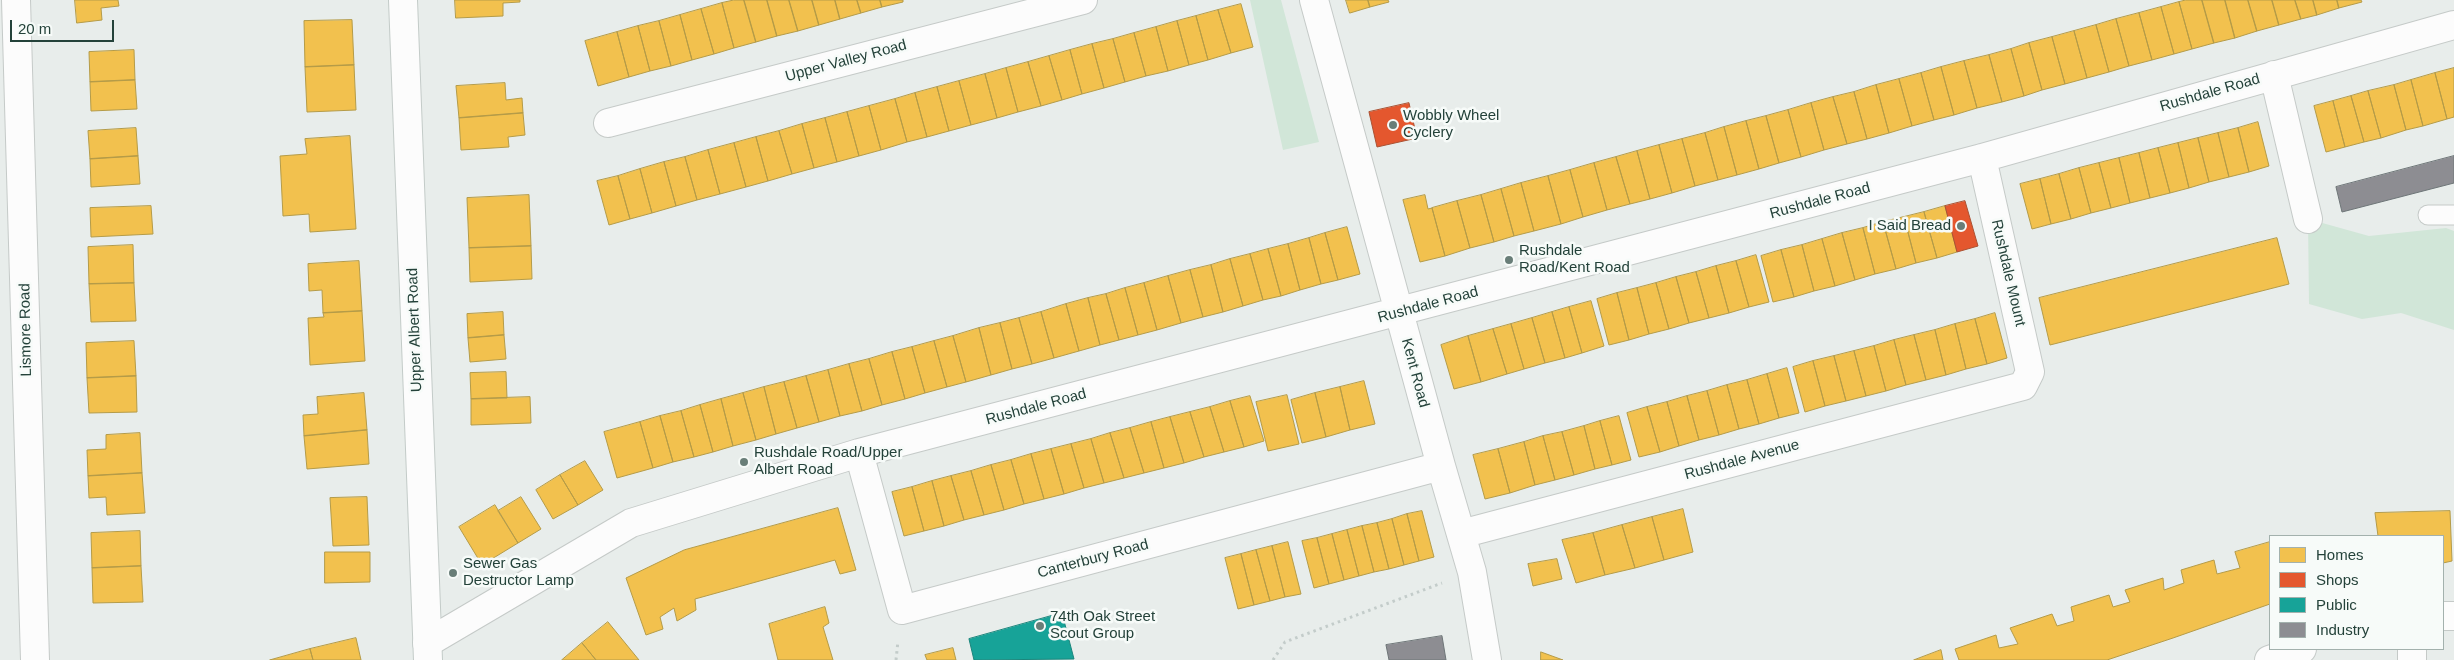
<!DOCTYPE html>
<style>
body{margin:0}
#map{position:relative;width:2454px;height:660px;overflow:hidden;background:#e8edeb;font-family:Arial,sans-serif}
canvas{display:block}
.legend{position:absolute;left:2269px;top:535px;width:175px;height:115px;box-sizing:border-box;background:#f7fbf9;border:1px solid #a3b1ad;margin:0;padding:6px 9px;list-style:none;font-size:15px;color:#24423a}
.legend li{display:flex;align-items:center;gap:10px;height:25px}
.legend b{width:25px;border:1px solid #a3b1ad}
.scale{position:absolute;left:10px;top:20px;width:104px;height:22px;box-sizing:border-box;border:2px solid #24423a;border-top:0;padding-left:6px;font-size:15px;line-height:18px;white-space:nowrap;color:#24423a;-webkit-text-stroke:4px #f7fbf9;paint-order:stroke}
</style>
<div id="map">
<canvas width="2454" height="660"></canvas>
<ul class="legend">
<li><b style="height:14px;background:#f2c14e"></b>Homes</li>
<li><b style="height:14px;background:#e4572e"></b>Shops</li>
<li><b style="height:14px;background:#17a398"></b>Public</li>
<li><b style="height:14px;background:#8d8d92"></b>Industry</li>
</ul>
<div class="scale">20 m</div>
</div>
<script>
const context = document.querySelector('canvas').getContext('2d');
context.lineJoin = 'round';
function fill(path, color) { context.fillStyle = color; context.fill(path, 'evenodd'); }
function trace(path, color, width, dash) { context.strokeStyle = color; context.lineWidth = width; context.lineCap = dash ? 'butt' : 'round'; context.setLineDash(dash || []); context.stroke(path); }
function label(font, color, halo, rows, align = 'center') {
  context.font = font + ' Arial,sans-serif'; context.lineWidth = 5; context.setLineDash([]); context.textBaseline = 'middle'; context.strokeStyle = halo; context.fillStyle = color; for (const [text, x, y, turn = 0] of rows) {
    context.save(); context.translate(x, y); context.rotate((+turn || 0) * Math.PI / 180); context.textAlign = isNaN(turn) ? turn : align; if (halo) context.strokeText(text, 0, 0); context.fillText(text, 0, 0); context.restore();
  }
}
fill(new Path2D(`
 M1250,0h31l38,142 -36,8z
 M2308,219l61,17 77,-8 8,3v99l-53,-17 -39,6 -53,-15z`), '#d1e6d8');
const homes = new Path2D(`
 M75,0h43l1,6 -18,2 1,12 -25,3z
 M455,0h65v2l-17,1v13l-47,2z
 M734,0h10l12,42 -22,6 -12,-45z
 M744,0h23l10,36 -21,6z
 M767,0h22l9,31 -21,5z
 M789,0h23l7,25 -21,6z
 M812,0h23l5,19 -21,6z
 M835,0h22l4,13 -21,6z
 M857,0h23l2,7 -21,6z
 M880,0h23v2l-21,5z
 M1346,0h22l2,7 -20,6z
 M1368,0h20l1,2 -19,5z
 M2186,0h16l12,43 -22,6 -13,-47z
 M2202,0h23l10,38 -21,5z
 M2225,0h23l9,31 -22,7z
 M2248,0h24l7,25 -22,6z
 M2272,0h23l6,19 -22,6z
 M2295,0h18l4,15 -16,4z
 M2313,0h24l2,8 -22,7z
 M2337,0h24l1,2 -23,6z
 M2179,2l13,47 -18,5 -13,-47z
 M722,3l12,45 -20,6 -13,-45z
 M1241,4l12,43 -22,6 -13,-43z
 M2161,7l13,47 -22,6 -13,-47z
 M701,9l13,45 -22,6 -12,-45z
 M1218,10l13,43 -23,7 -12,-44z
 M2139,13l13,47 -23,6 -13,-47z
 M680,15l12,45 -21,6 -12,-45z
 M1196,16l12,44 -19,5 -12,-44z
 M2116,19l13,47 -20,6 -13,-47z
 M352,20l2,45 -49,2 -1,-46z
 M659,21l12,45 -21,5 -12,-45z
 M1177,21l12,44 -21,6 -12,-44z
 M2096,25l13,47 -22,6 -13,-47z
 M638,26l12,45 -21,6 -12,-45z
 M1156,27l12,44 -22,5 -12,-43z
 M2074,31l13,47 -22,6 -13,-47z
 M617,32l12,45 -31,9 -13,-45z
 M1134,33l12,43 -21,6 -12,-43z
 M2052,37l13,47 -23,6 -13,-47z
 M1113,39l12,43 -21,6 -12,-44z
 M2029,43l13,47 -18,6 -13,-47z
 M1092,44l12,44 -22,6 -12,-44z
 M2011,49l13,47 -22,6 -13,-47z
 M134,50l1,30 -45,2 -1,-30z
 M1070,50l12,44 -20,6 -13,-44z
 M1989,55l13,47 -25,6 -13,-47z
 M1049,56l13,44 -21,6 -13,-44z
 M1964,61l13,47 -23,7 -13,-48z
 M1028,62l13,44 -23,6 -12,-44z
 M354,65l2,45 -49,2 -2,-45z
 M1941,67l13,48 -20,5 -13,-47z
 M1006,68l12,44 -21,6 -12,-44z
 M2454,68v49l-7,2 -12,-46z
 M1921,73l13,47 -22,6 -13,-47z
 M2435,73l12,46 -24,7 -12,-46z
 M985,74l12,44 -26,7 -12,-44z
 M1899,79l13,47 -23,7 -13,-48z
 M135,80l2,29 -46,2 -1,-29z
 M2411,80l12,46 -17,4 -12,-45z
 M959,81l12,44 -22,6 -12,-44z
 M505,83l1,17 16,-2 1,15 -64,5 -3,-32z
 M1876,85l13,48 -22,6 -13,-47z
 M2394,85l12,45 -25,8 -13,-47z
 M937,87l12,44 -22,6 -12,-44z
 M2368,91l13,47 -17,4 -13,-46z
 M1854,92l13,47 -20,5 -14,-47z
 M915,93l12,44 -20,5 -12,-43z
 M2351,96l13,46 -19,5 -12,-46z
 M1833,97l14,47 -23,6 -13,-47z
 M895,99l12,43 -26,8 -12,-44z
 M2333,101l12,46 -19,5 -12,-46z
 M1811,103l13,47 -23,7 -13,-47z
 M869,106l12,44 -22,6 -12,-44z
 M1788,110l13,47 -22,6 -13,-47z
 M847,112l12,44 -22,6 -12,-44z
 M523,113l2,22 -17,2 1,10 -48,3 -2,-32z
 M1766,116l13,47 -20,6 -13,-48z
 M825,118l12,44 -23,6 -12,-44z
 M1746,121l13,48 -22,6 -13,-48z
 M2258,122l11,44 -20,6 -11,-44z
 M802,124l12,44 -22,6 -13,-43z
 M1724,127l13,48 -19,5 -13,-47z
 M136,128l2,28 -48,3 -2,-28z
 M2238,128l11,44 -20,5 -11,-44z
 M779,131l13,43 -24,7 -12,-44z
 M1705,133l13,47 -23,6 -13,-47z
 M2218,133l11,44 -20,5 -11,-44z
 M350,136l6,93 -46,3 -1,-18 -26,2 -3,-60 27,-2 -2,-15z
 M756,137l12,44 -22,6 -12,-44z
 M2198,138l11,44 -20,6 -11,-45z
 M1682,139l13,47 -23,7 -13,-48z
 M734,143l12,44 -26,7 -12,-44z
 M2178,143l11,45 -19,5 -12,-45z
 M1659,145l13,48 -22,6 -13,-48z
 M2158,148l12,45 -20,5 -11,-45z
 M708,150l12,44 -23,6 -12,-43z
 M1637,151l13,48 -20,5 -14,-47z
 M2139,153l11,45 -20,5 -11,-45z
 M138,156l2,28 -49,3 -1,-28z
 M685,157l12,43 -21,6 -12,-44z
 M1616,157l14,47 -23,6 -13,-47z
 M2119,158l11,45 -19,5 -12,-45z
 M664,162l12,44 -24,7 -12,-44z
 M1594,163l13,47 -24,7 -13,-47z
 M2099,163l12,45 -20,5 -12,-45z
 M2079,168l12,45 -20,6 -12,-45z
 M640,169l12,44 -22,6 -12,-43z
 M1570,170l13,47 -22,7 -13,-48z
 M2059,174l12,45 -20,5 -11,-45z
 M618,176l12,43 -21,6 -12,-44z
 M1548,176l13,48 -27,7 -13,-48z
 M2040,179l11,45 -19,5 -12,-45z
 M1521,183l13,48 -20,5 -13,-47z
 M1501,189l13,47 -20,6 -13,-47z
 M529,195l2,51 -62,2 -2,-50z
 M1425,195l3,14 4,-1 13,48 -25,6 -17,-62z
 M1481,195l13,47 -24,6 -13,-47z
 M1457,201l13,47 -25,8 -13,-48z
 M151,206l2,28 -62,3 -1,-29z
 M1945,206l12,46 -20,6 -13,-46z
 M1924,212l13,46 -21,5 -12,-46z
 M1904,217l12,46 -20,6 -13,-47z
 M1883,222l13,47 -21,5 -12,-46z
 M1347,227l13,47 -22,6 -13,-47z
 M1863,228l12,46 -20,6 -13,-47z
 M1325,233l13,47 -17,4 -12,-46z
 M1842,233l13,47 -20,6 -13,-47z
 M1309,238l12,46 -21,6 -12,-46z
 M2277,238l12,46 -239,61 -11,-47z
 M1822,239l13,47 -21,5 -12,-46z
 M1288,244l12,46 -19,6 -13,-47z
 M133,245l1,38 -45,1 -1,-37z
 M1802,245l12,46 -20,6 -13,-47z
 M531,246l1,33 -62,3 -1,-34z
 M1268,249l13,47 -18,4 -13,-46z
 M1781,250l13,47 -21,5 -12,-46z
 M1250,254l13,46 -20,6 -13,-47z
 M1756,255l13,47 -20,5 -13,-46z
 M1230,259l13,47 -20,6 -12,-47z
 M359,261l3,50 -39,2 -1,-23 -13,1 -1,-27z
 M1736,261l13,46 -20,6 -13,-47z
 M1211,265l12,47 -20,5 -13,-47z
 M1716,266l13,47 -20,5 -13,-46z
 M1190,270l13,47 -22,6 -13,-47z
 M1696,272l13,46 -20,5 -13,-46z
 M1168,276l13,47 -24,7 -13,-47z
 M1676,277l13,46 -20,6 -13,-46z
 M134,283l2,38 -45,1 -2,-38z
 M1144,283l13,47 -19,5 -13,-47z
 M1656,283l13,46 -20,5 -12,-46z
 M1125,288l13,47 -19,5 -13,-46z
 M1637,288l12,46 -20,6 -12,-47z
 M1617,293l12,47 -20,5 -12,-46z
 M1106,294l13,46 -19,5 -12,-47z
 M1088,298l12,47 -21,6 -13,-47z
 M1591,301l13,45 -22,7 -13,-46z
 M1066,304l13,47 -25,7 -13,-46z
 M1569,307l13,46 -17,5 -13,-46z
 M362,311l3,50 -55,4 -2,-47 16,-1 -1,-4z
 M503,312l1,23 -36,3 -1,-24z
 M1041,312l13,46 -22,6 -13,-46z
 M1552,312l13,46 -20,5 -13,-45z
 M1995,313l12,45 -20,6 -12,-45z
 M1019,318l13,46 -20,5 -12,-46z
 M1532,318l13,45 -21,6 -13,-45z
 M1975,319l12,45 -21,5 -11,-45z
 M1000,323l12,46 -21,6 -12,-47z
 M1511,324l13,45 -17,5 -14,-45z
 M1955,324l11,45 -20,6 -11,-45z
 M979,328l12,47 -25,7 -13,-46z
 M1493,329l14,45 -26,8 -13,-46z
 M1935,330l11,45 -20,5 -12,-45z
 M504,335l2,24 -36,3 -2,-24z
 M1914,335l12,45 -20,5 -12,-45z
 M953,336l13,46 -19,5 -13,-46z
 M1468,336l13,46 -27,7 -13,-44z
 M1894,340l12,45 -20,6 -12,-45z
 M134,341l2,35 -49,2 -1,-35z
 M934,341l13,46 -22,6 -13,-46z
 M1874,346l12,45 -20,5 -12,-45z
 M912,347l13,46 -20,6 -13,-47z
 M1854,351l12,45 -20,5 -12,-45z
 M892,352l13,47 -23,6 -13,-46z
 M1834,356l12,45 -21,5 -12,-45z
 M869,359l13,46 -20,6 -13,-47z
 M1813,361l12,45 -20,6 -12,-45z
 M849,364l13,47 -22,5 -12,-46z
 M1787,368l12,45 -20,5 -12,-44z
 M828,370l12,46 -21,6 -13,-46z
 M506,372l1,26 -36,1 -1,-26z
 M1767,374l12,44 -20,6 -12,-44z
 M136,376l1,36 -48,1 -2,-35z
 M806,376l13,46 -22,6 -13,-46z
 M1747,380l12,44 -20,5 -12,-44z
 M1364,381l11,43 -25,6 -10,-43z
 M784,382l13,46 -21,6 -12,-47z
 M1727,385l12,44 -20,6 -12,-44z
 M764,387l12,47 -20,6 -13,-47z
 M1340,387l10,43 -24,7 -11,-44z
 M1707,391l12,44 -20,5 -12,-44z
 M364,393l3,37 -63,6 -1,-21 15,-1 -1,-17z
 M743,393l13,47 -23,6 -12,-47z
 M1315,393l11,44 -24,6 -11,-43z
 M1287,395l12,49 -31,7 -12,-49z
 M1250,396l14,45 -20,6 -14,-46z
 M1687,396l12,44 -20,6 -12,-44z
 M530,397l1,26 -60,2v-26z
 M721,399l12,47 -20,6 -13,-47z
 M1230,401l14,46 -20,5 -14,-45z
 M1667,402l12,44 -19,6 -13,-45z
 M700,405l13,47 -19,5 -13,-46z
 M1210,407l14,45 -20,5 -14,-45z
 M1647,407l13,45 -21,5 -12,-44z
 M681,411l13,46 -21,5 -13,-46z
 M1190,412l14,45 -20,6 -14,-46z
 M660,416l13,46 -20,6 -13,-46z
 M1619,416l12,44 -19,5 -12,-44z
 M1170,417l14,46 -20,5 -13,-46z
 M1600,421l12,44 -17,4 -11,-43z
 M640,422l13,46 -36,10 -13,-46z
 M1151,422l13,46 -20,5 -14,-45z
 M1584,426l11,43 -21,6 -12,-43z
 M1130,428l14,45 -20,5 -14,-45z
 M367,430l2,34 -62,5 -3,-33z
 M1562,432l12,43 -19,5 -12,-44z
 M140,433l2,40 -54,3 -1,-26 19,-1v-14z
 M1110,433l14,45 -20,5 -13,-44z
 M1543,436l12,44 -20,5 -11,-43z
 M1091,439l13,44 -20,5 -13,-44z
 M1524,442l11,43 -25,8 -12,-44z
 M1071,444l13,44 -20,6 -13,-45z
 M1051,449l13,45 -20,5 -13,-45z
 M1498,449l12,44 -25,6 -12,-44z
 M1031,454l13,45 -20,5 -13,-44z
 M1011,460l13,44 -20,6 -13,-45z
 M585,461l18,29 -25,15 -18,-30z
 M991,465l13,45 -20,5 -13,-44z
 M971,471l13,44 -20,5 -13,-44z
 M142,473l3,40 -38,2 -1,-18 -17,1 -1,-22z
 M560,475l18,30 -25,14 -17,-29z
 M951,476l13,44 -20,6 -12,-45z
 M932,481l12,45 -20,5 -12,-44z
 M912,487l12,44 -20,5 -12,-44z
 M367,497l2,48 -36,1 -3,-48z
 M521,497l20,32 -23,14 -20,-32z
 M495,505l23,38 -36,22 -23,-38z
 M838,508l18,62 -16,4 -5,-14 -140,39 1,11 -19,11 -3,-13 -14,9 3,12 -17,6 -20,-57 58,-28z
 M1683,509l10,43 -29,8 -12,-43z
 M1422,511l12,46 -15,4 -12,-47z
 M2450,511l2,50 -9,2v-27h-65l-3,-23z
 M1407,514l12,47 -15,4 -12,-46z
 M1652,517l12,43 -29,8 -13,-43z
 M1392,519l12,46 -15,4 -12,-46z
 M1377,523l12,46 -15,3 -12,-46z
 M1622,525l13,43 -30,7 -12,-42z
 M1362,526l12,46 -15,4 -12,-46z
 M1347,530l12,46 -15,4 -12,-46z
 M140,531l1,35 -49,2 -1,-35z
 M1593,533l12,42 -29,8 -14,-43z
 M1332,534l12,46 -15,4 -12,-46z
 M1317,538l12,46 -15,4 -12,-47z
 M1288,542l13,52 -16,3 -13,-51z
 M2270,542v62l-97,34 -66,22h-148l-4,-11 41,-14 3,13 19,-4 -8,-16 42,-14 5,12 17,-5 -3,-14 38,-12 4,12 17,-5 -5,-12 38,-12 1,12 20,-7 -3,-13 33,-10 3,14 23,-6 -5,-16z
 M1272,546l13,51 -15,4 -14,-51z
 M1256,550l14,51 -16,4 -13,-51z
 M325,552h45v30l-45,1z
 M1241,554l13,51 -16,4 -13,-51z
 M1557,559l5,20 -29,7 -5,-22z
 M141,566l2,36 -50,1 -1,-35z
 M825,607l4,16 -6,4 10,33h-55l-9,-36z
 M608,622l31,38h-43l-14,-17z
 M356,638l5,22h-48l-3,-11z
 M582,643l14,17h-34z
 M953,648l3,12h-29l-2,-5z
 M310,649l3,11h-43z
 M1941,650l2,10h-29z
 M1541,652l22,8h-22z`);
fill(homes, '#f2c14e');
trace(homes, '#b49b48', 1);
const shops = new Path2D(`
 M1409,103l8,35 -40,9 -8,-35z
 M1965,201l13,45 -21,6 -12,-46z`);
fill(shops, '#e4572e');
trace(shops, '#aa5132', 1);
const public = new Path2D(`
 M1062,613l12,46 -100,1 -5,-21z`);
fill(public, '#17a398');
trace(public, '#1b867c', 1);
const industry = new Path2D(`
 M2454,156v27l-112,29 -6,-25z
 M1442,636l4,24h-57l-3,-15z`);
fill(industry, '#8d8d92');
trace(industry, '#6e7678', 1);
const lane = new Path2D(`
 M2428,215h26`);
const street = new Path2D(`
 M16,0l19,660
 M1314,0l127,466 31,106 15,88
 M2274,75l34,144
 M608,123l475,-123
 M859,453l43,157 539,-144
 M1461,534l562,-148 7,-14 -48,-214
 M2443,616h11
 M427,643l204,-120 228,-70 1123,-295 472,-133
 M2412,649v11
 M2269,660l33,-11`);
const secondary = new Path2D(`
 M403,0l25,660`);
trace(lane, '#c5cac8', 21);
trace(street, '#c5cac8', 30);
trace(secondary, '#c3cbc8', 30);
trace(new Path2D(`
 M896,660l2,-19
 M1273,660l12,-18 157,-59`), '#c3ccca', 3, [2.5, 4]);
trace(lane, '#fcfcfc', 19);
trace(street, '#fcfcfc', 28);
trace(secondary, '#fcfcfc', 28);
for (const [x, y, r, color] of [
 [1393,125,5,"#697e78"],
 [1961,226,5,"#697e78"],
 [1509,260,5,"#697e78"],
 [744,462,5,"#697e78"],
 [453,573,5,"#697e78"],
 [1040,626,5,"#697e78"]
]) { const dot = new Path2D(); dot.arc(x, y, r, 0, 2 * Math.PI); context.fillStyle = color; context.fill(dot); trace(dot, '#f7fbf9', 2); }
label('15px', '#24423a', '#f7fbf9', [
 ["Upper Valley Road",846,61,-15],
 ["Rushdale Road",2210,93,-16],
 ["Rushdale Road",1820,201,-15],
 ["Rushdale Mount",2008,273,77],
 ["Rushdale Road",1428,305,-15],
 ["Lismore Road",26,330,-91],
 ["Upper Albert Road",415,330,-92],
 ["Kent Road",1415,373,75],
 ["Rushdale Road",1036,407,-15],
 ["Rushdale Avenue",1742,460,-15],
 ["Canterbury Road",1093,559,-15]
]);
label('15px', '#24423a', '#f7fbf9', [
 ["Wobbly Wheel",1403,116],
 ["Cyclery",1403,133],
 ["I Said Bread",1951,226,"right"],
 ["Rushdale",1519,251],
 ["Road/Kent Road",1519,268],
 ["Rushdale Road/Upper",754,453],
 ["Albert Road",754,470],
 ["Sewer Gas",463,564],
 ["Destructor Lamp",463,581],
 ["74th Oak Street",1050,617],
 ["Scout Group",1050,634]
], 'left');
</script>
